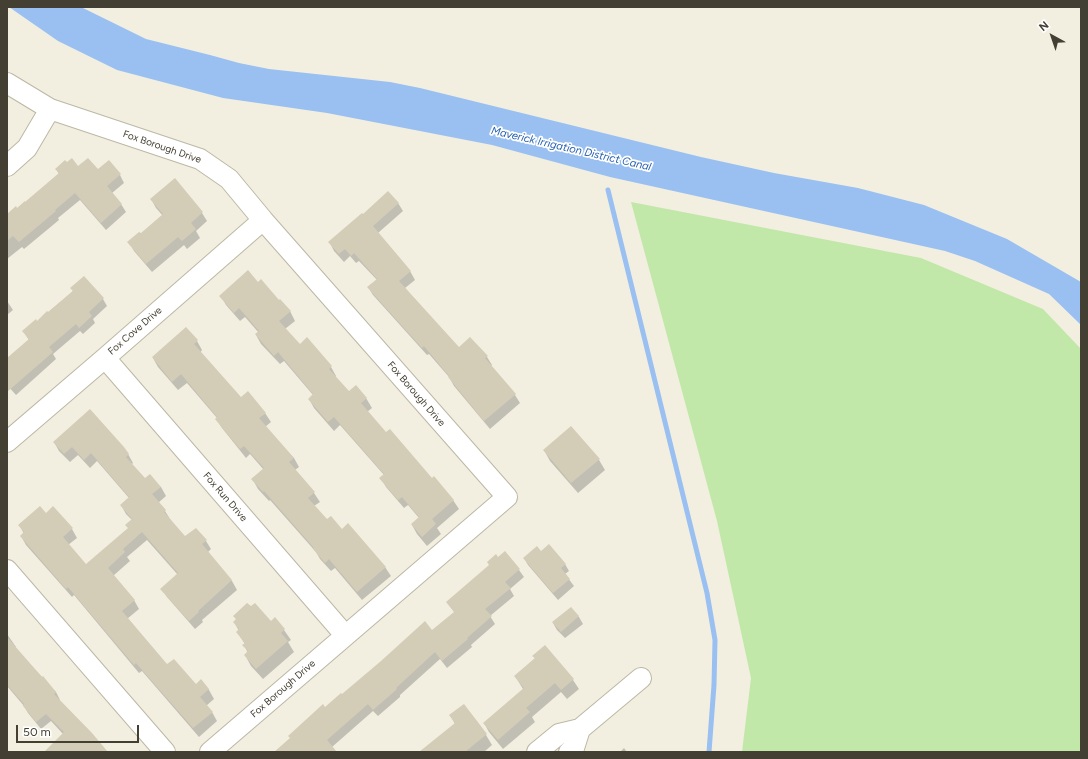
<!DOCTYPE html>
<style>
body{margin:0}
#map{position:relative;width:1088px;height:759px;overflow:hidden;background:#f2efe1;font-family:Figtree,sans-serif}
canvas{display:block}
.frame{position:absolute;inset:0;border:8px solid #433f32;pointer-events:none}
.north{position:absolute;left:1032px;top:16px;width:40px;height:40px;-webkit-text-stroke:3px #fff;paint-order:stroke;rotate:320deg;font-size:11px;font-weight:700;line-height:16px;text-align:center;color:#433f32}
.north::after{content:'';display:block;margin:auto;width:14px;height:18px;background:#433f32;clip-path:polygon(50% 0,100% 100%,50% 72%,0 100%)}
.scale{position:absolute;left:16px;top:725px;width:123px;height:18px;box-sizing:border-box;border:2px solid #433f32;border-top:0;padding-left:5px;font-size:12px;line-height:14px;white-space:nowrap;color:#433f32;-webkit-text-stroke:3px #fff;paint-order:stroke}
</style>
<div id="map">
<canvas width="1088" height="759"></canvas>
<div class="frame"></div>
<div class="north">N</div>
<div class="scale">50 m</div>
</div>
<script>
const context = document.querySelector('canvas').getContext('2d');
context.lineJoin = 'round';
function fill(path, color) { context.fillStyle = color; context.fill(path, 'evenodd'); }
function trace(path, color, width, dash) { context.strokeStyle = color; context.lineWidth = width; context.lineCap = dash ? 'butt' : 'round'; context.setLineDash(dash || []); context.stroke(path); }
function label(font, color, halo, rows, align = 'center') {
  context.font = font + ' Figtree,sans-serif'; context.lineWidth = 3.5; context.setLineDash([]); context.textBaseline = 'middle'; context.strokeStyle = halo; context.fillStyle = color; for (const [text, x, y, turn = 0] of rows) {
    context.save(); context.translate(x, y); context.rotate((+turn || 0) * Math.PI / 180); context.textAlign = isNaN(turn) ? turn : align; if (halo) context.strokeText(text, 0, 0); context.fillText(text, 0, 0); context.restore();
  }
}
fill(new Path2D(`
 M631,202l290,56 122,51 38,40v403h-339l9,-74 -34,-157z`), '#c1e8a8');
fill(new Path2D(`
 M9,7h72l65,32 64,16 29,8 30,6 121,13 30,6 281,69 73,16 84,15 66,17 83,34 74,43v43l-32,-31 -74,-33 -30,-10 -335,-74 -118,-32 -165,-32 -104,-15 -106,-28 -59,-29z`), '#9ac0f2');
fill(new Path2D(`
 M78,168l42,7 4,8 -12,10 9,11 5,8 -20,18 -26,-30 -22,18 1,2 -35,29 -2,-2 -15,12v-44l10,-6 42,-35 -3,-5z
 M151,199l51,14 5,8 -11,10 4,7 -13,11 -3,-4 -32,27 -18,-21 -5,-9 12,-7 22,-19 -7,-8z
 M398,203l5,8 -25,22 32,38 5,9 -10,8 54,61 11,-11 17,19 5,8 -1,1 24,29 5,8 -30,26 -36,-43 -5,-9 -20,-23 -2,1 -54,-60 -5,-8 9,-7 -18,-19 -3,2 -6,-7 -6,6 -10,-11 -4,-8 33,-28z
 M84,277l19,22 4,7 -14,13 2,4 -12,11 -3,-3 -27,23 3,5 -40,36 -9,-10v-28l1,1 21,-18 -6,-9 14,-9 36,-31z
 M258,283l32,28 5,10 -10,8 15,17 31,21 5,9 -1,1 14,16 17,5 6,10 -5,4 19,22 67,66 6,9 -22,19 4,6 -14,12 -10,-12 -5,-9 7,-7 -11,-13 -4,3 -18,-21 -5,-9 3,-3 -44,-50 -6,6 -20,-23 -5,-9 4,-4 -29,-34 -4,3 -19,-20 -5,-9 3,-2 -14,-16 -5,4 -14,-16 -5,-9z
 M7,301l6,9 -6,5z
 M197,341l5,9 -2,3 40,46 25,14 6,9 -6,5 29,31 5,9 -4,3 19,23 6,9 -6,4 13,15 15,9 43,37 6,9 -29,24 -27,-32 -4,3 -11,-12 -4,-7 -46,-52 -1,1 -11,-12 -5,-9 11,-10 -14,-16 -4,4 -24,-30 -6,-9 1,-1 -30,-35 -9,7 -20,-23 -5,-9z
 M54,442l74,12 5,9 -2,2 13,15 17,7 5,9 -8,7 7,8 5,8 15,19 21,3 5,8 -4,4 25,28 5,9 -35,30 1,2 -8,7 -28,-32 -5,-8 16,-14 -31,-35 -20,17 3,4 -17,15 21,24 5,9 -12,10 40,47 28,19 6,-4 8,9 5,9 -8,7 6,6 5,9 -18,16 -57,-66 -3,2 -65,-78 -2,2 -46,-52 -5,-9 3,-2 -4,-8 26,-12 7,-6 19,21 5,9 -9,7 18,20 43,-37 3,-8 -6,-6 -5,-9 8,-7 -32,-37 -7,7 -12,-13 -8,7 -11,-11z
 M544,450l55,10 6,10 -27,23 -28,-32z
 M541,552l24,12 4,7 -4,3 9,12 -16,14 -30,-35 -4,-7z
 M505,553l14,17 5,7 -14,12 4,7 -24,20 5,8 -24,21 1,2 -25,21 -7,-9 -40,36v2l-22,19 -5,-5 -41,36 3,5h-60l50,-44 107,-77 23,-18 -8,-11z
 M571,608l8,9 4,7 -18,14 -8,-8 -4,-7z
 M234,622l37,1 13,7 7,10 -3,2 6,10 -31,27 -12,-13 -6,-11 3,-2 -4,-8 1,-1 -8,-12 2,-1z
 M7,634l9,13 -1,1 41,44 4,8h-1l48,52h-62l18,-18 -12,-13 -10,8 -13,-16 -4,-7 -17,-20z
 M545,646l28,34 6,9 -12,10 -6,-7 -29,25 3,5 -32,27 -14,-17 -5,-9 39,-34 -8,-13 20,-17 -1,-3z
 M463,705l23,30 6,10 -8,7h-63l34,-28 -5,-9z
 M624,748l3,4h-7z`), '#0003');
trace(new Path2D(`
 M608,190l99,403 8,47 -1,45 -5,67`), '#9ac0f2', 5);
fill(new Path2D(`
 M72,158l6,8 10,-8 10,11 11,-9 12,14 -14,12 15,18 -21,19 -26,-30 -20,17 1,1 -37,31 -6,-6 -6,5v-27l9,-8 1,2 8,-7v1l34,-29 -4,-4 10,-9 2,2z
 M175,178l28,34 -12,11 5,6 -14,12 -4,-4 -32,27 -19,-22 12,-10 2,1 22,-19 -13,-15z
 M388,191l11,12 -26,23 38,45 -12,10 60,66 11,-10 18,19 -3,2 31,36 -32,27 -36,-44 1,-1 -25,-30 -2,2 -55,-61 10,-8 -23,-26 -3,3 -6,-7 -6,5 -11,-12 34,-29 1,1z
 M248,270l10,12 3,-3 18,21 1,-1 11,12 -12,10 21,23 7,-7 25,29 -3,3 20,22 7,-6 11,13 -6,5 25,29 4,-3 42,49 2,-2 20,24 -22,19 4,5 -14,13 -11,-13 8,-7 -17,-20 -4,3 -19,-22 5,-4 -50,-57 -6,5 -20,-23 5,-5 -35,-42 -4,4 -19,-22 4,-3 -20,-23 -5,5 -15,-17z
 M84,276l20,22 -15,14 3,4 -13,12 -3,-4 -27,23 4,5 -46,40v-34l22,-19 -7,-8 14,-12 1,2 10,-10 1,1 25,-21 -3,-3z
 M186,327l12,13 -4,4 47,53 7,-6 18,22 -7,5 35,40 -5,4 26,30 -7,6 19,21 4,-3 11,13 6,-6 38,44 -29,25 -28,-33 -4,4 -12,-14 1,-1 -50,-57 -1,1 -12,-13 13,-11 -20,-22 -4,3 -25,-30 2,-2 -36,-43 -9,8 -20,-25z
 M90,409l34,38 5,7 -3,3 19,21 5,-4 11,13 -9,7 14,16 -2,2 21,24 11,-8 11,12 -5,4 30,36 -34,31 1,1 -10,9 -29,-32 18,-16 -36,-41 -19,17 2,3 -17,16 27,32 -13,11 45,53 7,-5 22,25 5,-5 8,10 -9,8 13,15 -20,16 -57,-65 -2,2 -66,-78 -2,2 -46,-53 4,-4 -6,-7 22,-19 6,7 7,-7 20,22 -10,9 23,27 42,-36 -3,-3 7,-6 -12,-14 9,-8 -38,-44 -7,7 -12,-13 -8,7 -11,-12z
 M571,426l29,33 -29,24 -28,-33z
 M549,544l17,20 -5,4 9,11 -17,14 -30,-35 14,-12 4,5z
 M505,551l15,18 -15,13 6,6 -26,21 7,7 -25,22 1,1 -26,22 -7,-9 -39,36 1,1 -24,21 -5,-6 -41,36 10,12h-63l16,-14 -2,-2 35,-32 2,3 16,-14 1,1 39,-33 44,-40 7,9 22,-18 -8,-10 43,-37 -2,-3 9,-8 2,3z
 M247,603l4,3 4,-3 16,18 4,-4 10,12 -4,4 7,8 -32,28 -12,-14 4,-4 -6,-6 3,-2 -9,-11 3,-3 -6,-7 3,-3 -3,-3z
 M571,607l8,9 -18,16 -9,-10z
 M7,637l35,40 1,-1 13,16 -2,2 38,39 16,19h-64l20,-20 -18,-18 -10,8 -13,-16 1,-2 -17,-19z
 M545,645l29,34 -13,11 -6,-7 -29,25 4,4 -32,28 -15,-17 41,-35 -10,-12 21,-18 -3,-2z
 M464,704l23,30 -22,18h-46l36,-29 -6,-8z`), '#d3ccb7');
const street = new Path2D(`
 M7,83l43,26 150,50 29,20 34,41 244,277 -297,255
 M7,166l20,-18 23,-39
 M105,358l240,277
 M7,442l98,-84 158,-138
 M7,570l158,182
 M537,752l22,-18 21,-5 61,-51
 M569,752l5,-4 6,-19`);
trace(street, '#bdb8a4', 22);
trace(street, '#fff', 20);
label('10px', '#433f32', '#fff', [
 ["Fox Borough Drive",162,147,19],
 ["Fox Cove Drive",135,331,-41],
 ["Fox Borough Drive",416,394,49],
 ["Fox Run Drive",225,497,49],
 ["Fox Borough Drive",283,689,-41]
]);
label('italic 11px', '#2962b1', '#fff', [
 ["Maverick Irrigation District Canal",571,149,13]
]);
</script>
